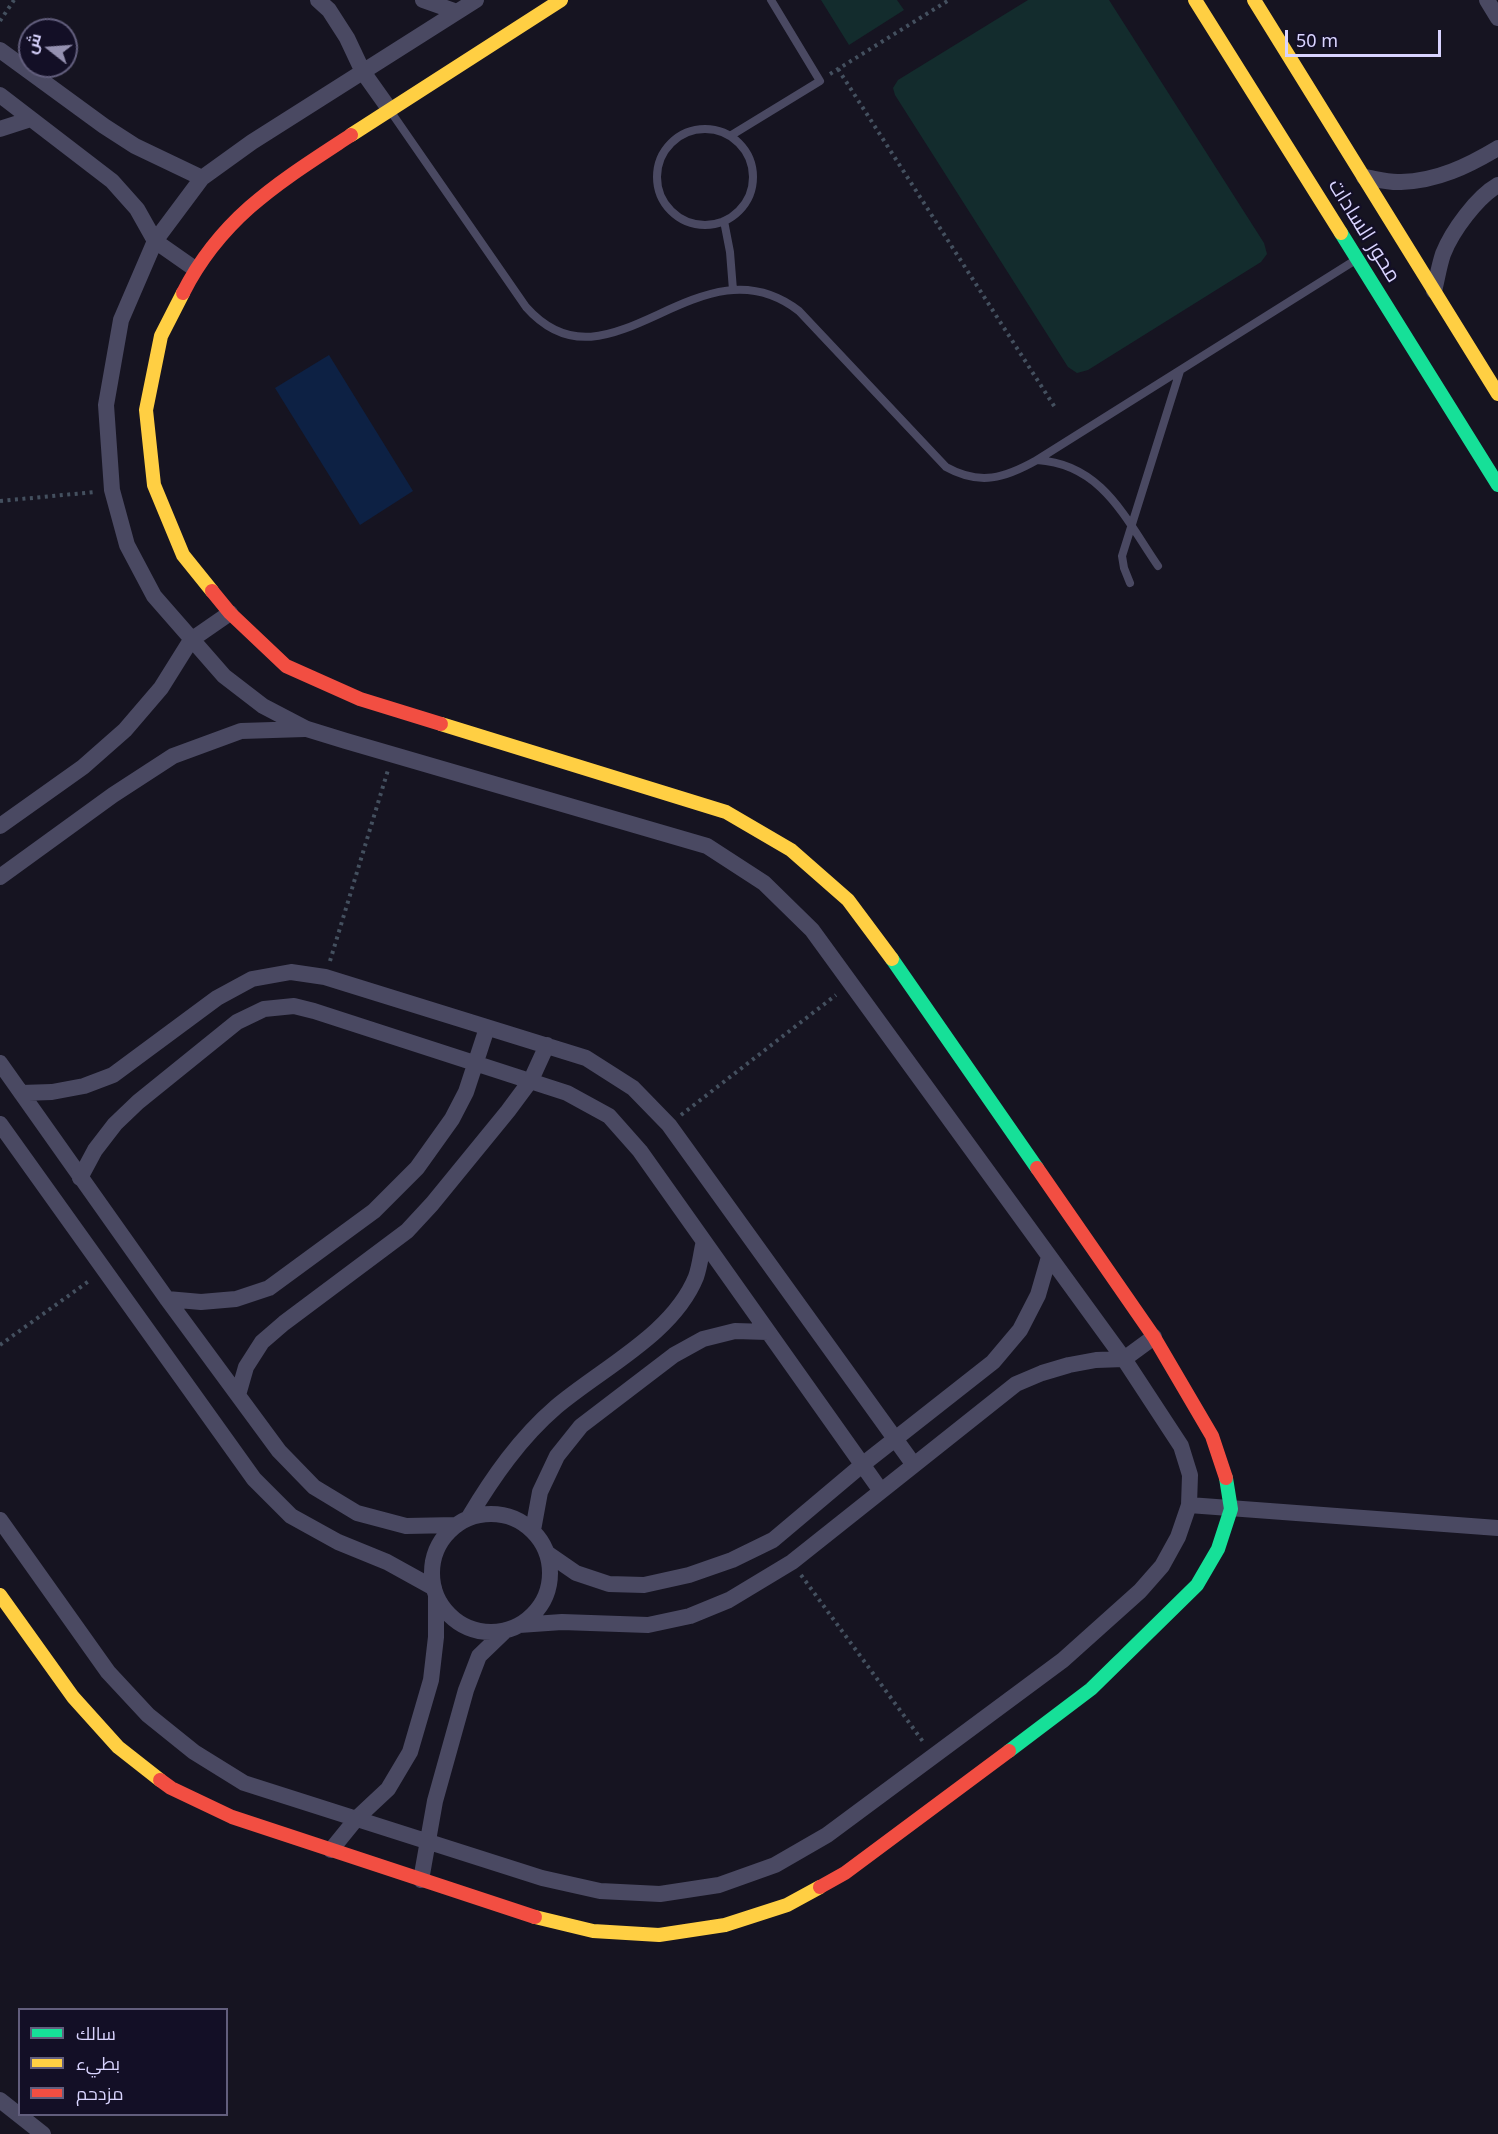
<!DOCTYPE html>
<meta charset="utf-8">
<style>
body{margin:0}
#map{position:relative;width:1498px;height:2134px;overflow:hidden;background:#161421;font-family:"Noto Sans",Cairo,sans-serif}
canvas{display:block}
.legend{position:absolute;left:18px;top:2008px;width:210px;height:108px;box-sizing:border-box;background:#130f26;border:2px solid #625e7d;margin:0;padding:8px 10px;list-style:none;font-size:18px;color:#d9d4ff}
.legend li{display:flex;align-items:center;gap:12px;height:30px}
.legend b{width:30px;border:2px solid #625e7d}
.north{position:absolute;left:18px;top:18px;width:60px;height:60px;box-sizing:border-box;background:#130f26;border:2px solid #625e7d;border-radius:50%;rotate:287deg;font-size:16px;font-weight:700;line-height:24px;text-align:center;color:#d9d4ff}
.north::after{content:'';display:block;margin:auto;width:21px;height:27px;background:#9591b1;clip-path:polygon(50% 0,100% 100%,50% 72%,0 100%)}
.scale{position:absolute;left:1285px;top:30px;width:156px;height:27px;box-sizing:border-box;border:3px solid #d9d4ff;border-top:0;padding-left:8px;font-size:18px;line-height:21px;white-space:nowrap;color:#d9d4ff;-webkit-text-stroke:4px #130f26;paint-order:stroke}
</style>
<div id="map">
<canvas width="1498" height="2134"></canvas>
<ul class="legend">
<li><b style="height:8px;background:#16e098"></b>سالك</li>
<li><b style="height:8px;background:#ffcf43"></b>بطيء</li>
<li><b style="height:8px;background:#f24e42"></b>مزدحم</li>
</ul>
<div class="north">ش</div>
<div class="scale">50 m</div>
</div>
<script>
const context = document.querySelector('canvas').getContext('2d');
context.lineJoin = 'round';
function fill(path, color) { context.fillStyle = color; context.fill(path, 'evenodd'); }
function trace(path, color, width, dash) { context.strokeStyle = color; context.lineWidth = width; context.lineCap = dash ? 'butt' : 'round'; context.setLineDash(dash || []); context.stroke(path); }
function label(font, color, halo, rows, align = 'center') {
  context.font = font + ' "Noto Sans",Cairo,sans-serif'; context.lineWidth = 4.5; context.setLineDash([]); context.textBaseline = 'middle'; context.strokeStyle = halo; context.fillStyle = color; for (const [text, x, y, turn = 0] of rows) {
    context.save(); context.translate(x, y); context.rotate((+turn || 0) * Math.PI / 180); context.textAlign = isNaN(turn) ? turn : align; if (halo) context.strokeText(text, 0, 0); context.fillText(text, 0, 0); context.restore();
  }
}
fill(new Path2D(`
 M821,0h76l7,10 -55,35z
 M1028,0h81l155,243 3,11 -6,8 -173,108 -11,3 -9,-6 -173,-272 -2,-7 5,-8z`), '#132c2d');
fill(new Path2D(`
 M329,355l84,136 -53,34 -85,-137z`), '#0d2144');
trace(new Path2D(`
 M0,21l14,-21
 M838,69l218,340
 M830,74l119,-74
 M0,501l95,-9
 M330,961l58,-191
 M681,1115l155,-120
 M0,1345l89,-64
 M801,1575l123,168`), '#44505f', 4, [3, 4.5]);
trace(new Path2D(`
 M391,112l135,195c84,95 172,-74 273,4l147,156c34,19 59,11 91,-7l317,-199
 M657 177a48 48 0 1 1 96 0a48 48 0 1 1-96 0Z
 M730,136l90,-55 -49,-81
 M724,221l6,31 3,38
 M1037,460c65,4 88,58 121,106
 M1130,583l-6,-15 -2,-12 58,-185`), '#4a4962', 8);
trace(new Path2D(`
 M318,0l11,10 18,28 16,34 27,38
 M423,0l34,12
 M1487,0l11,18
 M0,50l104,76 31,20 67,32
 M0,95l112,86 25,28 18,32 40,28
 M0,129l31,-10
 M1364,177c12,2 25,6 37,5 36,-1 67,-16 97,-34
 M1434,291c3,-12 5,-25 9,-37 9,-23 34,-57 55,-69
 M0,826l83,-59 42,-37 36,-42 30,-48 39,-27
 M0,877l113,-82 60,-39 68,-25 64,-2
 M0,1063l167,236 112,152 35,36 43,26 49,13 50,-1
 M21,1093l31,-1 32,-6 29,-11 104,-77 35,-19 39,-7 34,5 261,81 47,30 36,37 245,340
 M0,1124l254,355 37,37 47,26 49,20 47,26
 M80,1178l15,-28 20,-26 23,-22 99,-80 27,-13 30,-3 20,5 253,82 42,23 31,35 241,340
 M167,1299l34,3 35,-3 33,-11 105,-77 43,-43 35,-49 14,-27 21,-64
 M238,1395l8,-28 16,-25 22,-19 123,-92 25,-27 76,-93 23,-31 16,-35
 M1189,1505l309,23
 M432 1573a59 59 0 1 1 118 0a59 59 0 1 1-118 0Z
 M469,1517c24,-40 51,-79 87,-110 46,-39 117,-73 140,-130 4,-11 5,-24 8,-36
 M0,1520l108,152 40,43 46,37 50,31 298,95 58,13 60,3 59,-9 56,-20 52,-30 236,-175 77,-69 22,-25 16,-29 11,-32 1,-30 -9,-29 -57,-87 -312,-429 -48,-47 -57,-37 -361,-105 -39,-12 -44,-23 -39,-30 -70,-80 -27,-51 -15,-55 -6,-85 15,-85 34,-79 47,-63 50,-36 224,-142
 M533,1530l7,-38 17,-36 24,-30 93,-71 29,-16 32,-8 33,1
 M547,1553l29,20 33,11 35,1 45,-10 43,-15 41,-20 89,-75 131,-103 27,-32 18,-35 11,-38
 M519,1625l43,-3 86,3 42,-9 39,-16 63,-38 224,-178 26,-11 27,-8 27,-5 28,-1 30,-22
 M331,1850l26,-32 31,-29 22,-37 21,-72 5,-43v-42
 M421,1880l14,-79 31,-111 13,-34 27,-26
 M0,2100l43,34`), '#4a4962', 16);
trace(new Path2D(`
 M1341,233l157,252
 M892,959l145,209
 M1009,1751l82,-62 106,-104 21,-36 13,-40 -5,-31`), '#16e098', 14);
trace(new Path2D(`
 M1195,0l146,233
 M1254,0l244,394
 M351,135l210,-135
 M183,293l-22,43 -15,74 8,75 29,70 29,36
 M441,724l285,88 65,38 57,50 44,59
 M0,1595l73,102 45,50 42,33
 M535,1917l58,14 66,4 66,-10 62,-20 33,-18`), '#ffcf43', 14);
trace(new Path2D(`
 M183,293c39,-77 98,-112 168,-158
 M212,591l18,22 56,53 74,33 81,25
 M1037,1168l117,169 58,99 14,42
 M160,1780l11,8 61,29 303,100
 M820,1887l25,-14 164,-122`), '#f24e42', 14);
label('21px', '#d9d4ff', '#130f26', [
 ["محور السادات",1364,231,58]
]);
</script>
